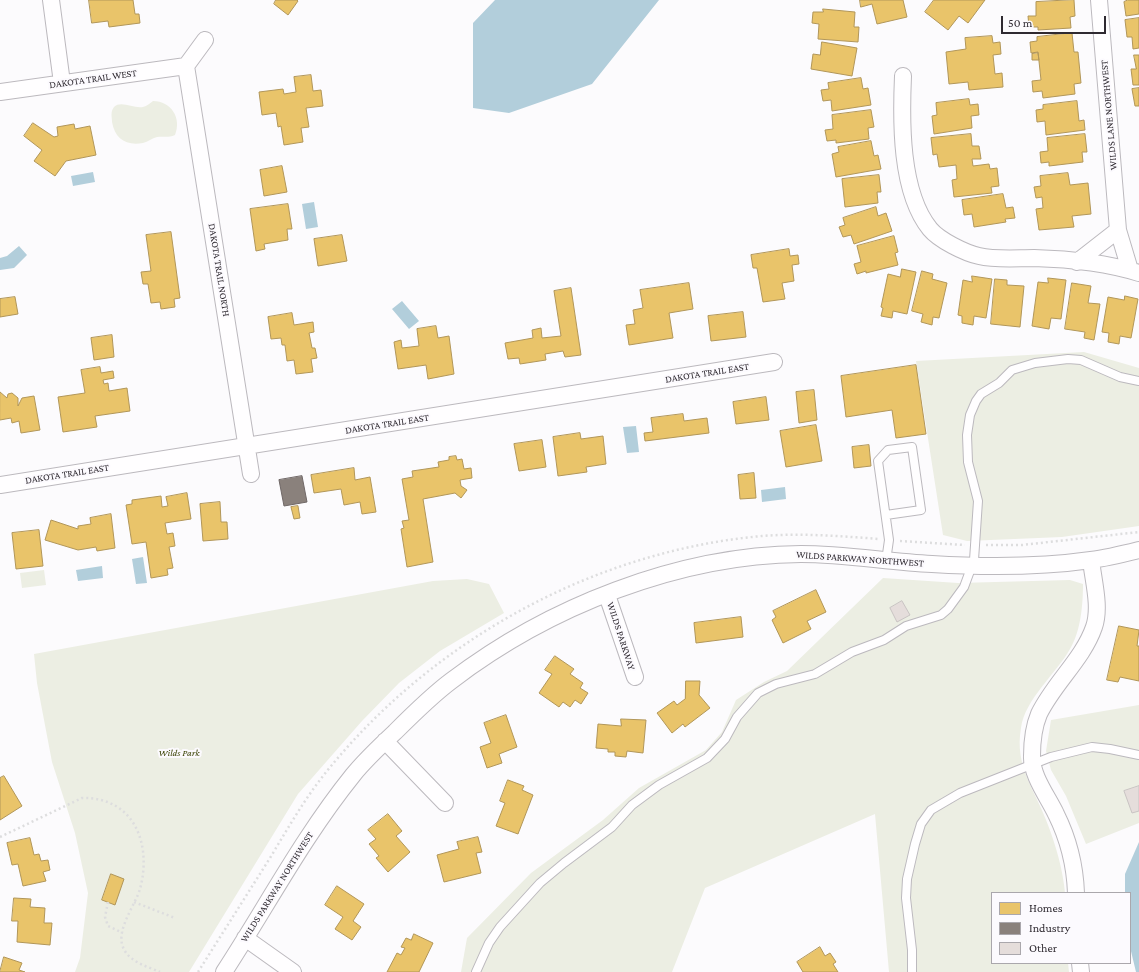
<!DOCTYPE html>
<style>
body{margin:0}
#map{position:relative;width:1139px;height:972px;overflow:hidden;background:#fcfbfd;font-family:"Crimson Pro",serif}
canvas{display:block}
.legend{position:absolute;left:991px;top:892px;width:140px;height:72px;box-sizing:border-box;background:#fcfafe;border:1px solid #aaa7ac;margin:0;padding:5px 7px;list-style:none;font-size:12px;color:#2f2a31}
.legend li{display:flex;align-items:center;gap:8px;height:20px}
.legend b{width:20px;border:1px solid #aaa7ac}
.scale{position:absolute;left:1001px;top:16px;width:105px;height:18px;box-sizing:border-box;border:2px solid #2f2a31;border-top:0;padding-left:5px;font-size:12px;line-height:14px;white-space:nowrap;color:#2f2a31;-webkit-text-stroke:3px #fcfafe;paint-order:stroke}
</style>
<div id="map">
<canvas width="1139" height="972"></canvas>
<ul class="legend">
<li><b style="height:11px;background:#e9c46a"></b>Homes</li>
<li><b style="height:11px;background:#8a817c"></b>Industry</li>
<li><b style="height:11px;background:#e5dddb"></b>Other</li>
</ul>
<div class="scale">50 m</div>
</div>
<script>
const context = document.querySelector('canvas').getContext('2d');
context.lineJoin = 'round';
function fill(path, color) { context.fillStyle = color; context.fill(path, 'evenodd'); }
function trace(path, color, width, dash) { context.strokeStyle = color; context.lineWidth = width; context.lineCap = dash ? 'butt' : 'round'; context.setLineDash(dash || []); context.stroke(path); }
function label(font, color, halo, rows, align = 'center') {
  context.font = font + ' "Crimson Pro",serif'; context.lineWidth = 4; context.setLineDash([]); context.textBaseline = 'middle'; context.strokeStyle = halo; context.fillStyle = color; for (const [text, x, y, turn = 0] of rows) {
    context.save(); context.translate(x, y); context.rotate((+turn || 0) * Math.PI / 180); context.textAlign = isNaN(turn) ? turn : align; if (halo) context.strokeText(text, 0, 0); context.fillText(text, 0, 0); context.restore();
  }
}
fill(new Path2D(`
 M153,101c18,0 29,17 22,34 -7,3 -11,1 -18,2 -5,1 -9,5 -14,6 -17,3 -28,-4 -31,-21 0,-5 -2,-10 2,-15 7,-7 20,2 29,0 4,-1 7,-4 10,-6z
 M1084,352l55,16v158l-77,11 -95,4 -24,-6 -27,-174z
 M44,570l2,15 -24,3 -2,-15z
 M883,578l75,5 112,-3 13,4c0,20 -2,47 -13,65 -14,25 -45,50 -49,79 -7,39 15,63 27,97 8,21 15,45 17,68h-73v70h76l1,9h-180l-14,-158 -170,74 -33,84h-211l6,-34 64,-65 72,-53 36,-32 67,-38 16,-18 14,-32 28,-18 23,-11z
 M467,579l22,5 15,29 -64,38 -41,32 -37,38 -64,73 -109,178h-114l5,-14 8,-65 -13,-60 -23,-71 -15,-79 -3,-29 399,-73z
 M1139,705v118l-53,21 -20,-48 -15,-26 -5,-19 5,-31z`), '#eceee3');
fill(new Path2D(`
 M495,0h164l-67,84 -83,29 -36,-5v-85z
 M93,172l2,10 -22,4 -2,-10z
 M314,202l4,25 -12,2 -4,-25z
 M19,246l8,9 -13,13 -14,2v-12l7,-2z
 M402,301l17,20 -10,8 -17,-20z
 M636,426l3,26 -12,1 -4,-26z
 M785,487l1,12 -24,3 -1,-12z
 M143,557l4,26 -11,1 -4,-25z
 M102,566l1,12 -25,3 -2,-11z
 M1139,842v130h-3l-6,-25v-54h-5v-19z`), '#b2cedb');
const homes = new Path2D(`
 M89,0h44l2,14h4l1,9 -31,4 -1,-6 -16,2z
 M276,0h21l1,1 -10,14 -14,-11z
 M860,0h43l4,17 -30,7 -5,-20 -11,3z
 M934,0h51l-17,23 -9,-7 -11,14 -23,-18z
 M1074,0l1,16 -5,1 1,11 -33,2v-3h-9l-1,-11h8v-14z
 M1128,0h11v14l-13,2 -2,-14z
 M823,9l32,3 -1,15h5l-1,15 -40,-3 1,-15 -7,-1 1,-11h10z
 M1139,18v30l-6,1 -1,-12h-5l-2,-17z
 M1072,33l2,19h4l3,31 -7,1 1,10 -32,4 -1,-7 -9,1 -1,-11 9,-1 -3,-28 -7,1 -1,-11 7,-1v-4z
 M992,36l1,7 7,-1 1,12 -8,1 2,19 7,-1 1,14 -34,3 -1,-8 -19,2 -3,-32 20,-3 -1,-11z
 M822,42l35,6 -5,28 -41,-7 2,-15 7,1z
 M1038,53l1,7h-7v-6z
 M1134,55h5v30h-6l-2,-16h5z
 M311,75l2,16 8,-1 2,16 -17,2 3,19 -8,1 2,14 -19,3 -3,-19 -3,1 -2,-14 -14,2 -3,-23 24,-3 1,5 12,-2 -2,-15z
 M861,78l2,11 5,-1 3,17 -39,6 -1,-11 -8,1 -2,-11 8,-1 -1,-6z
 M1139,88v18h-4l-3,-17z
 M969,99l1,6 8,-1 1,11 -8,1 1,12 -38,6 -2,-18 5,-1 -1,-12z
 M1077,101l2,20 5,-1 1,10 -39,5 -1,-14 -8,1 -1,-12 7,-1v-4z
 M871,110l3,17 -6,1 1,11 -33,4v-3l-9,1 -2,-11 8,-1 -1,-14z
 M33,123l21,14 4,-1 -1,-9 17,-3 1,5 15,-3 6,29 -30,6 -11,15 -21,-15 8,-11 -18,-14z
 M971,134l1,12h7l2,13h-9l1,7 16,-2 1,5 7,-1 2,18 -8,1 1,6 -38,4 -2,-17 5,-1 -1,-14 -17,2 -2,-13 -4,1 -2,-17z
 M1085,134l2,18h-5l1,10 -34,4v-4l-8,1 -1,-11 8,-1 -1,-13z
 M871,141l3,15 4,-1 3,14 -45,8 -4,-23 7,-2 -1,-5z
 M282,166l5,26 -23,4 -4,-26z
 M1068,173l2,12 18,-2 3,31 -19,2 2,11 -35,3 -3,-21 7,-1 -1,-11 -6,1 -2,-11 7,-1 -1,-10z
 M879,175l2,17h-4l1,11 -33,4 -3,-28z
 M1003,194l3,14 7,-1 2,11 -10,1 1,3 -32,5 -2,-13 -8,1 -2,-15z
 M288,204l4,25h-5l1,11 -24,4 1,5 -9,2 -6,-42z
 M876,207l2,9 8,-3 6,18 -38,13 -3,-9 -8,2 -4,-10 6,-2 -2,-7z
 M171,232l9,66 -6,1 1,8 -14,2 -1,-7 -9,1 -3,-19h-5l-2,-12 10,-1 -5,-36z
 M342,235l5,26 -29,5 -4,-27z
 M894,236l4,16 -3,1 3,12 -32,8v-2l-9,3 -3,-10 7,-2 -4,-16z
 M789,249l1,7 8,-1 1,9 -7,1 2,16 -12,2 3,16 -22,3 -6,-34h-4l-2,-13z
 M902,269l14,3 -9,42 -14,-3 -1,7 -11,-2 2,-8 -2,-1 7,-33 12,3z
 M922,271l11,3 -1,5 15,4 -8,35 -6,-1 -1,8 -11,-3 2,-8 -11,-3z
 M972,276l20,3 -6,39 -12,-2 -1,9 -11,-2v-7l-4,-1 5,-35 9,2z
 M1048,278l18,2 -5,39 -10,-1 -2,11 -17,-3 6,-44 10,1z
 M995,279l12,1v5l17,1 -4,41 -29,-3z
 M689,283l4,26 -24,4 4,25 -44,7 -3,-20 9,-1 -2,-14 10,-2 -3,-18z
 M1072,283l19,3 -3,17 12,1 -6,36 -10,-2 1,-6 -20,-3z
 M571,288l10,67 -16,2 -2,-6 -18,3 1,6 -26,4 -1,-6 -11,1 -3,-16 28,-5 -1,-8 9,-2 1,10 19,-2 -7,-45z
 M1125,296l13,3 -7,39 -11,-2 -1,8 -11,-2 1,-9 -7,-1 6,-35 16,3z
 M15,297l3,17 -18,3v-18z
 M743,312l3,25 -35,4 -3,-25z
 M292,313l2,12 19,-3 1,10 -5,1 3,15h3l2,10 -6,1 2,13 -17,2 -2,-14 -7,1 -2,-16h-3l-1,-7 -10,1 -3,-22z
 M436,326l2,12 11,-2 5,38 -26,5 -2,-14 -28,4 -4,-27 7,-2 1,8 17,-2 -2,-17z
 M112,335l2,22 -20,3 -3,-22z
 M916,365l10,69 -30,4 -4,-28 -46,7 -5,-41z
 M100,367l1,6 12,-2 1,7 -11,2 1,4 4,-1 1,8 18,-3 3,23 -35,5 2,11 -34,5 -5,-35 27,-4 -4,-23z
 M814,390l3,30 -18,3 -3,-31z
 M0,392l7,6 1,-4 4,-1 6,5v8l4,-8 12,-2 6,34 -19,3 -2,-12 -7,2 -1,-5 -11,2z
 M766,397l3,23 -33,4 -3,-22z
 M683,414l1,7 23,-3 2,15 -64,8 -1,-8 9,-1 -2,-14z
 M816,425l6,36 -36,6 -6,-36z
 M580,433l1,6 22,-3 3,28 -20,3 1,5 -29,4 -5,-39z
 M542,440l4,27 -27,4 -5,-27z
 M869,445l2,21 -17,2 -2,-21z
 M456,456l1,4 5,-1 2,10 7,-1 1,10 -12,2 1,6 6,4 -6,8 -6,-5 -32,6 10,63 -26,5 -6,-38 3,-1 -2,-7 7,-1 -7,-41 11,-2 -1,-6 27,-4 -1,-5 11,-2v-3z
 M354,468l1,12 15,-3 6,35 -14,2 -2,-12 -16,3 -3,-16 -27,4 -3,-18z
 M754,473l2,25 -16,1 -2,-24z
 M187,493l4,26 -26,4 2,11 6,-1 2,13 -6,1 4,21 -6,1 1,6 -17,3 -5,-36 -14,2 -6,-39 6,-1v-4l29,-4 1,11 6,-1 -2,-9z
 M220,502l1,20h6l1,17 -25,2 -3,-37z
 M298,506l2,12 -6,1 -3,-12z
 M111,514l4,34 -18,3 -1,-4 -18,3 -33,-10 6,-20 27,9v-3l13,-2 -1,-6z
 M39,530l4,36 -27,3 -4,-36z
 M816,590l10,22 -19,9 4,8 -28,14 -11,-23 4,-3 -3,-6z
 M741,617l2,20 -47,6 -2,-20z
 M1119,626l20,4 -2,16h2v35l-19,-4 -2,5 -11,-2z
 M555,656l19,13 -4,5 13,9 -3,5 8,5 -7,11 -6,-4 -5,7 -7,-5 -4,5 -20,-14 13,-19 -7,-4z
 M686,681h14l-1,14 11,13 -25,19 -2,-3 -11,9 -15,-20 17,-12 3,4 8,-6z
 M506,715l11,32 -18,7 3,9 -15,5 -7,-21 11,-4 -7,-20z
 M621,719l25,1 -3,33 -16,-2 -1,6 -11,-1v-4h-7v-3l-12,-1 2,-24 23,2z
 M4,776l18,30 -22,14v-42z
 M508,780l16,6 -2,4 11,5 -15,39 -22,-8 9,-23 -5,-2z
 M388,814l14,17 -6,5 14,16 -22,20 -12,-14 3,-2 -10,-12 7,-5 -8,-9z
 M478,837l4,15 -6,1 5,20 -37,9 -7,-27 22,-6 -2,-7z
 M30,838l4,17 5,-1 2,7 7,-1 2,10 -7,2 3,9 -23,5 -5,-22 -6,1 -5,-22z
 M111,874l13,5 -9,26 -13,-5z
 M337,886l27,18 -11,17 8,6 -9,13 -17,-11 8,-12 -18,-12z
 M14,898l17,1 -1,8 15,1 -1,15h8l-2,22 -33,-3 1,-21h-6z
 M414,934l19,9 -14,29h-32l10,-19 4,2 4,-7 -4,-1 5,-9 5,2z
 M820,947l5,9 5,-3 6,9 -3,2 5,8h-35l-6,-10z
 M4,957l18,6 -3,7 6,2h-25z`);
fill(homes, '#e9c46a');
trace(homes, '#b19659', 1);
const industry = new Path2D(`
 M302,476l5,26 -23,4 -5,-26z`);
fill(industry, '#8a817c');
trace(industry, '#6f6766', 1);
const building = new Path2D(`
 M902,601l8,14 -13,7 -7,-14z
 M1139,786v25l-7,2 -8,-22z`);
fill(building, '#e5dddb');
trace(building, '#c9c4c3', 1);
const service = new Path2D(`
 M886,515l35,-5 -9,-63 -24,3 -10,11 11,79 -3,21
 M476,972l13,-29 11,-16 40,-44 24,-20 48,-36 20,-22 27,-20 48,-27 18,-19 12,-22 21,-24 18,-9 39,-10 37,-22 32,-12 22,-14 35,-11 7,-6 16,-22 10,-27 4,-59 -10,-39 -1,-27 3,-20 6,-14 5,-7 18,-11 13,-13 23,-7 33,-4 13,1 39,17 19,4
 M912,972v-22l-6,-52 1,-19 8,-35 6,-20 10,-14 29,-17 91,-36 41,-10 18,2 29,6`);
const minor = new Path2D(`
 M51,0l11,83
 M1099,0l19,230 12,40
 M186,66l65,408
 M186,66l19,-26
 M903,76c-2,45 -3,116 27,153 9,11 35,24 49,27 17,4 38,2 55,2 33,1 73,5 105,15
 M0,92l186,-26
 M1077,262l41,-32
 M0,485l774,-123
 M607,595l28,82
 M385,741l60,62
 M1076,893c-1,-27 -8,-55 -20,-79 -8,-17 -25,-39 -24,-58 0,-14 2,-30 7,-42 15,-31 44,-55 55,-87 7,-20 -1,-47 -3,-67
 M245,938l48,34
 M1080,963l1,9
 M224,972c43,-66 79,-135 129,-197 12,-15 27,-29 42,-43 18,-18 36,-36 56,-51 97,-74 227,-126 350,-127 44,0 88,8 131,10 49,3 110,3 159,-4 16,-2 32,-6 48,-10`);
trace(service, '#bcb9be', 10);
trace(minor, '#bcb9be', 18);
trace(new Path2D(`
 M900,541l65,4
 M986,545h36l117,-13
 M0,837l82,-39c53,-1 70,47 58,91 -5,16 -22,38 -18,55 4,17 24,22 38,28
 M108,902l-3,15 3,9 15,7
 M134,902l41,16
 M198,972c24,-38 48,-76 72,-114 18,-30 35,-60 57,-87 106,-131 267,-220 435,-235 39,-3 78,0 117,3`), '#ddddde', 2.5, [2, 3]);
trace(service, '#fffeff', 8);
trace(minor, '#fffeff', 16);
label('10px', '#2f2a31', '#fcfafe', [
 ["DAKOTA TRAIL WEST",93,79,-8],
 ["WILDS LANE NORTHWEST",1109,115,-95],
 ["DAKOTA TRAIL NORTH",219,270,81],
 ["DAKOTA TRAIL EAST",707,373,-9],
 ["DAKOTA TRAIL EAST",387,424,-9],
 ["DAKOTA TRAIL EAST",67,474,-9],
 ["WILDS PARKWAY NORTHWEST",860,559,4],
 ["WILDS PARKWAY",621,636,72],
 ["WILDS PARKWAY NORTHWEST",277,887,-58]
]);
label('italic 10px', '#3a4203', '#fcfafe', [
 ["Wilds Park",179,753]
]);
</script>
